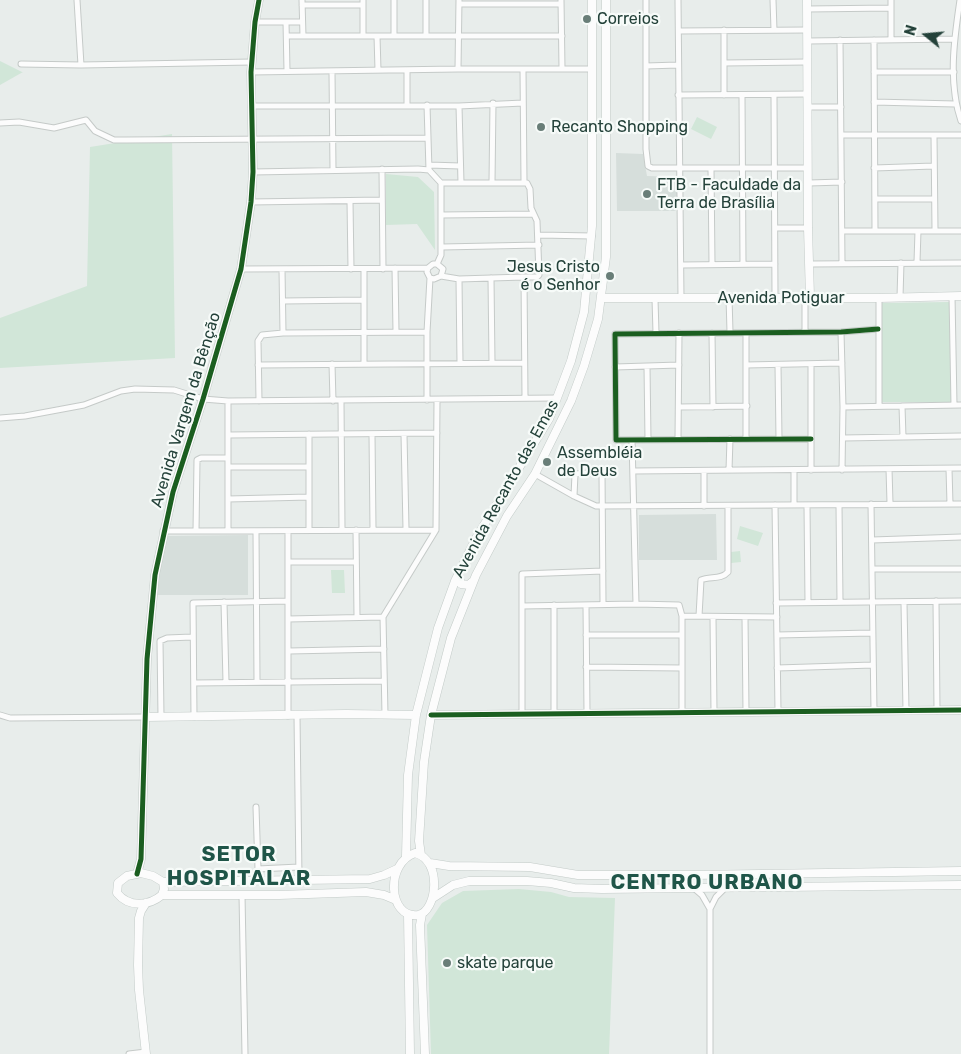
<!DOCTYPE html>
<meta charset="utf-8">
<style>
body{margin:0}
#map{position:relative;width:961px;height:1054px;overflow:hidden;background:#e8edeb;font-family:Rubik,sans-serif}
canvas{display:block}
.north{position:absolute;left:901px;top:10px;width:50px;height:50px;-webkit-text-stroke:4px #f7fbf9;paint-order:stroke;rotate:287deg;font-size:14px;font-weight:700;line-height:20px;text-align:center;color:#24423a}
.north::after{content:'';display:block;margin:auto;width:18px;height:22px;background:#24423a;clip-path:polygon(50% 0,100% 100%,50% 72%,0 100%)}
</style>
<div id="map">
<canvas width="961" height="1054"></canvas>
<div class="north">N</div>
</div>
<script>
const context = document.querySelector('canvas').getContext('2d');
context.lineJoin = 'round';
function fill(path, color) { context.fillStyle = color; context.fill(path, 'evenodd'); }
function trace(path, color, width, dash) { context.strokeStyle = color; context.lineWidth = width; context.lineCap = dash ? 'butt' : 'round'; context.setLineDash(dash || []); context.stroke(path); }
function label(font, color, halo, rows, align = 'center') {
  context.font = font + ' Rubik,sans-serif'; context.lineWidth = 4.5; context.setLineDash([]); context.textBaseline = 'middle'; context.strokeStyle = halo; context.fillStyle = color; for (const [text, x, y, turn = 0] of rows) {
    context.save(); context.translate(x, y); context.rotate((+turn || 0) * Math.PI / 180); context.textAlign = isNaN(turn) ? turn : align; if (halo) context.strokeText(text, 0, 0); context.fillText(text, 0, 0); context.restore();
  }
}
fill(new Path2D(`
 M616,153l27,1 4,22 31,1 -2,34h-59z
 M716,514l1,46h-78v-45z
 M248,535v60h-93l11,-59z`), '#d6dedb');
fill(new Path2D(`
 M0,61l22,11h1l-23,13z
 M697,117l20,10 -6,12 -20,-10z
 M172,134l3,224 -175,10v-50l87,-32 3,-139z
 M386,174l32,3 16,15 1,58 -18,-26 -31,1z
 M949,302l5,100h-72v-99z
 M740,526l23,7 -5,13 -21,-7z
 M740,551l1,11 -10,1v-11z
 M331,570h13l1,23h-13z
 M519,889l32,3 18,5 46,1 -6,156h-178l-4,-129 15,-22 21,-12z`), '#d1e6d8');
const street = new Path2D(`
 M77,0l4,65
 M302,0l1,36
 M363,0v36
 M426,0v36
 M561,0l1,68
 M646,0v149l2,17 4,2h156
 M678,0l3,298
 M773,0l1,30
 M891,0v40
 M960,0c-6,40 -12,82 1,121
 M459,4h102
 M302,5h61
 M807,9l84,-1
 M255,22h47
 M286,22l1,49
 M724,30v65
 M679,31l128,-1
 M287,36h275
 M377,36l1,34
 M394,36v-36
 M840,40l2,223
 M874,40l1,191
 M808,41l146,-2
 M724,63l83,-1
 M21,64l60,1 171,-3
 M646,66l32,-1
 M458,69l1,-69
 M523,69l1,113
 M407,71v34
 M251,72l207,-3h134
 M332,72l1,98
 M874,72h80
 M678,95l130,-1
 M742,95l1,169
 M774,95l1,202
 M874,102l81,2
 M427,105l2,65
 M251,106h208l64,-3
 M459,106l2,77
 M808,107h33
 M0,123l19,-1 35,6 32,-8 9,11 19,9h11l303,-2
 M842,135h119
 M934,135l1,95
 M429,165l31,1
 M874,168l60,-2
 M382,169l1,100
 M711,169l1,95
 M253,172l165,-3 11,1 12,13h86l3,6 1,19 6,13 2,54 -2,2h-13l1,121
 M492,182l1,-79
 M809,183l33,-1
 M875,199h59
 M350,201l1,68
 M251,202l131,-2
 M441,215l92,-1
 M775,228h33
 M842,231h119
 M539,235l53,1
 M442,247l97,-2
 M917,262l1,-31
 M437,264l6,5 -2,7
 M809,264l152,-1
 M681,265l94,-1
 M395,268l1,64
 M241,269l187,-1 5,-4h4l4,-9v-72
 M282,269l1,64
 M364,269v95
 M430,278l4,1 7,-3 18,3 65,-2
 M491,278l1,85
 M459,279l1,84
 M952,296l2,109
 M729,297l1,35
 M805,297v35
 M900,297l1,-34
 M655,299l1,34
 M283,301l81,-1
 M841,332l2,75
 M712,333l1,74
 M746,333v106
 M332,364l1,37
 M811,364v106
 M258,365l266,-2
 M746,365l96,-2
 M778,365l1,74
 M647,366l1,74
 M615,367l64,-2
 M427,400v-68l3,-54 -3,-6 1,-4
 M228,401v130
 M259,401l-1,-60 4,-6 21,-2 144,-1
 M341,401l1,129
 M879,406v-108
 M902,406l1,31
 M679,407l68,-1
 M0,418l25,-2 59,-11 37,-14 14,-2 39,1 29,9 25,2 329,-3
 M309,434v96
 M372,434l1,95
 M404,434l2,95
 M228,435l209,-2
 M843,438l118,-2
 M678,439l1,-106
 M811,439l-195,1 -1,-106 226,-2 37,-3
 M632,440l4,164
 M228,467h81
 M889,469l1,34
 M949,469l1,35
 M729,470l1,-31
 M842,470l1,-63 118,-2
 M633,471l328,-3
 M704,471v35
 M794,471v34
 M535,474l39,22 22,10 365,-2
 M574,496l1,-22 27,-2 1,132
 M228,499l81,-2
 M871,504l3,207
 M775,505l3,206
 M807,505l1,97
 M839,505l1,97
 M356,530l1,87
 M163,531h33l1,-71 4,-2h27
 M196,531l240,-1
 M256,531l1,151
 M288,531v185
 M872,540l89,-3
 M289,562h67
 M872,569h89
 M936,601l1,110
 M224,602l2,80
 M776,603l185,-2
 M904,603l2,108
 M554,605v109
 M586,605l1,108
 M522,606l114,-2 43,1 3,11v96
 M682,616l95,1
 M699,616l2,-36c9,-4 20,0 27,-8v-66
 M713,617l1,95
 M745,617l1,95
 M288,619l95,-2
 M586,635h96
 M777,635l95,-2
 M289,651l95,-2
 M586,667l96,1
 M777,668l96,-3
 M194,683l190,-2
 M522,714v-140l81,-3
 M0,715l10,3 136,-1
 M297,715l2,164
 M385,715l-2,-98 53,-87 1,-130
 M161,717l-1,-76 7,-3 25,-1
 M194,717l-1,-114 95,-2
 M256,807l2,62 41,-2
 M695,889l7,6 8,14
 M242,895l3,159
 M129,1054l17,-2
 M710,1054v-145l6,-12 9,-9`);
const secondary = new Path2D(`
 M807,0l1,228 2,69
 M601,298h278l82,-2
 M458,574l3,10 8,1 3,-3
 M431,715l530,-5
 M146,717l200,-3 70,1
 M415,853c28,7 22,59 3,62 -30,4 -33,-52 -3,-62z
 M421,855l-2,-14 5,-79 7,-47 20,-77 25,-63 31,-59 28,-42 36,-73 13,-35 14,-47 8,-62v-257
 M406,856l2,-81 8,-60 22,-87 17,-47 21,-43 73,-119 22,-58 13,-49 8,-86v-226
 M430,863l19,3 81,1 48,8h115l268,-4
 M141,873l12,3 10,6 1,7 -2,6c-13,11 -33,13 -45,-2l1,-10 9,-7z
 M137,874l4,-15 6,-200 8,-84 18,-83 30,-93 38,-130 10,-67 2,-30 -2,-100 4,-50 4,-22
 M163,882l207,-3 14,-4 13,-6
 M162,895h117l87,-3 18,3 12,5
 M433,898l20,-13 16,-4h58l24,2 23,5 28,1 359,-4
 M146,903l-5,8 -2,7 -1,47 1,25 7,64
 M408,914l2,140
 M422,914l-2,11 5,129`);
trace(street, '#c5cac8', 7);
trace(secondary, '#c3cbc8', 9);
trace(street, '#fcfcfc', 5);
trace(secondary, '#fcfcfc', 8);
trace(new Path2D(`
 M811,439l-195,1 -1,-106 226,-2 37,-3
 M431,715l530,-5
 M137,874l4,-15 6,-200 8,-84 18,-83 30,-93 38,-130 10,-67 2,-30 -2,-100 4,-50 4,-22`), '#1b5e20', 5);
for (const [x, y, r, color] of [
 [587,19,5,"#697e78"],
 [541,127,5,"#697e78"],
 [647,194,5,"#697e78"],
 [610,276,5,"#697e78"],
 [547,462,5,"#697e78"],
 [447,963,5,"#697e78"]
]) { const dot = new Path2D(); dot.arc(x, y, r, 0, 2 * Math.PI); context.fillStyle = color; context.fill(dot); trace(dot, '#f7fbf9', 2); }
label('16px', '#24423a', '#f7fbf9', [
 ["Correios",597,19],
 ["Recanto Shopping",551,127],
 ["FTB - Faculdade da",657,185],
 ["Terra de Brasília",657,203],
 ["Jesus Cristo",600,267,"right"],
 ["é o Senhor",600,285,"right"],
 ["Assembléia",557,453],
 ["de Deus",557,471],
 ["skate parque",457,963]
], 'left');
label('16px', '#24423a', '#f7fbf9', [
 ["Avenida Potiguar",781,298],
 ["Avenida Vargem da Bênção",186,410,-73],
 ["Avenida Recanto das Emas",506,489,-61]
]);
context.letterSpacing = '1px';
label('bold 21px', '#1f5548', '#f7fbf9', [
 ["SETOR",239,855],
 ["HOSPITALAR",239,879],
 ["CENTRO URBANO",707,883]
]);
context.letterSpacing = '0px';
</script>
